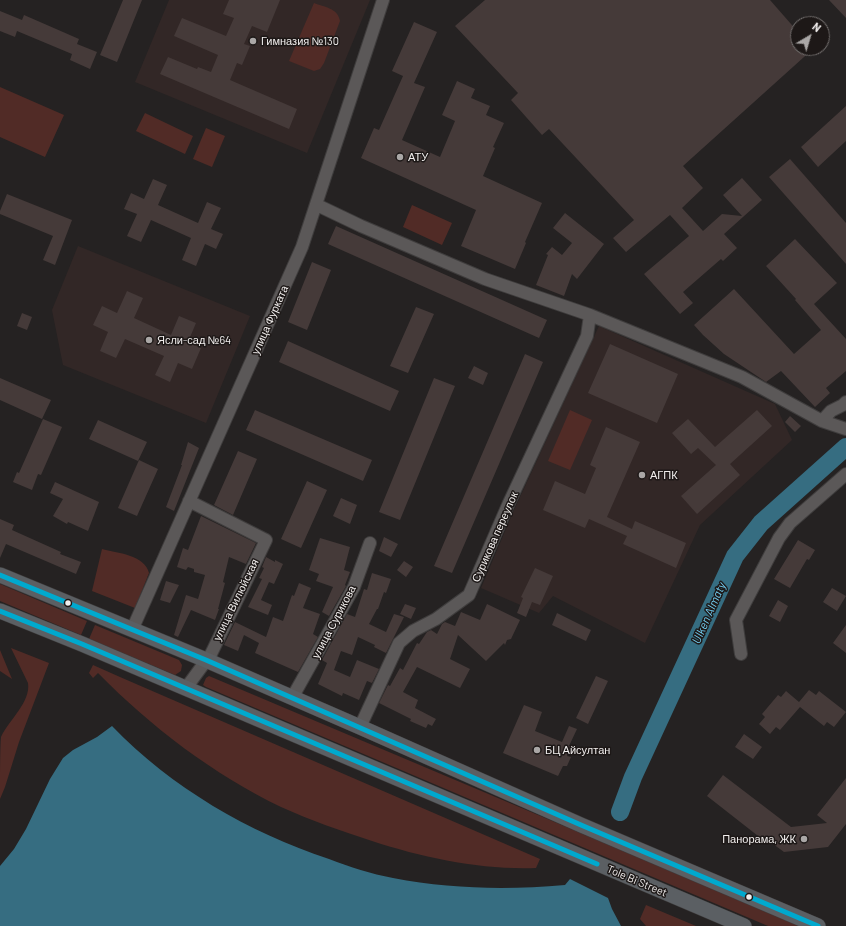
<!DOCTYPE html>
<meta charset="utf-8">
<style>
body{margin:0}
#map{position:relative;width:846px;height:926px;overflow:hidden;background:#252222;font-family:Barlow,sans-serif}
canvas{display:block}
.north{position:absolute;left:790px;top:16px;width:40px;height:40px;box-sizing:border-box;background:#1d1817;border:1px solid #726e6d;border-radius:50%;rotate:38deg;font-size:11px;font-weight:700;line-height:16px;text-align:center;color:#f1eeed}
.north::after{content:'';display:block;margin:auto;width:14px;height:18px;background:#aaa7a6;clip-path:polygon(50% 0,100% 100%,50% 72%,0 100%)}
</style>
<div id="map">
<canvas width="846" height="926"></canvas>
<div class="north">N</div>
</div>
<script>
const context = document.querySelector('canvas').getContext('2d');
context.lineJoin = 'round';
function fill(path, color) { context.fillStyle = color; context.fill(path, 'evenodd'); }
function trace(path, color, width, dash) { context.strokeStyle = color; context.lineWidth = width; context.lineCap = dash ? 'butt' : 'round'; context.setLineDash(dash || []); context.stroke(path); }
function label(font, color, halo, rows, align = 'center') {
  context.font = font + ' Barlow,sans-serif'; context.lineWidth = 3; context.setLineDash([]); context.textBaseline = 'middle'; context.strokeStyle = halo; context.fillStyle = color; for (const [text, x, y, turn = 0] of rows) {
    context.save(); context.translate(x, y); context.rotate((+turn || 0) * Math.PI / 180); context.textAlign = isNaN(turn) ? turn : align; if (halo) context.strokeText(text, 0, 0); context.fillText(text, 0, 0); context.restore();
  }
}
fill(new Path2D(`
 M169,0h201l-63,153 -172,-71z
 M78,246l172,70 -44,107 -143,-58 -11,-55z
 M599,326l176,78 17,36 -92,85 -55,118 -92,-47 -14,17 -58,-25 33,-78z`), '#322726');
fill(new Path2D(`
 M314,3c10,4 24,5 26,18l-16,42 -4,6 -6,2 -25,-10z
 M0,87l64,28 -19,42 -45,-20z
 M145,113l48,23 -8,18 -49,-23z
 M206,128l19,8 -13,31 -19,-8z
 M412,205l40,18 -10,22 -39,-18z
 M570,410l22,10 -22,50 -22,-9z
 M102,549c15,4 43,6 47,24l-14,35 -43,-17z
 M0,584l87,37 -6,14 -81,-34z
 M95,625l84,35 3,5 -1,6 -6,4 -86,-36z
 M11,648l38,15 -30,79 -14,45 -5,12c0,-10 0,-55 1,-62 8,-17 30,-35 27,-54z
 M0,650l12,29 -12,-8z
 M93,665l27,12 420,182 -4,9c-55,2 -112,-10 -164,-27 -31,-10 -62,-21 -91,-34 -68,-33 -130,-80 -183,-134l-5,5 -4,-5z
 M209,676l592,250h-33l-562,-239 -3,-2 3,-7z
 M646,905l50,21h-50l-6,-7z`), '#512b26');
fill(new Path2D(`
 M112,726c60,62 136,106 217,133 21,8 42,15 64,19 57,11 114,12 172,7l5,-6 38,19 4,11 9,17h-621v-60l14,-17 12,-20 24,-50 13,-21 10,-8 24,-13z`), '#366d81');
trace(new Path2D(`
 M620,812l13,-35 102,-221 26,-33 85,-76`), '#366d81', 18);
fill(new Path2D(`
 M123,0h19l-25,62 -17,-7z
 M229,0h51l-13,32 -15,-6 -8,18 6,2 -8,19 -5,-2 -7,17 67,29 -8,20 -129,-55 8,-17 29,12 1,-2 13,5 7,-17 -44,-19 8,-18 44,18 8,-18 -11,-4z
 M485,0h285l28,32v16h16l-131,118 20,22 -21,20 21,23 19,-17 20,2 -19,-21 19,-17 20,22 -38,34 13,14 -14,13 -2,-2 -38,33 10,11 -13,11 -36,-40 45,-38 -19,-21 -44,37 -13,-14 21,-18 -85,-91 -7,6 -31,-35 7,-7 -63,-67z
 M829,0h17v18z
 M0,11l22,9 2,-5 55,24 -2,5 20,8 -7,17 -20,-9 2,-6 -55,-23 -2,6 -15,-6z
 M414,22l23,10 -23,51 11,4 -23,53 38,17 15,-36 -13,-6 15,-34 18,8 -4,9 19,8 -4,9 18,8 -11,24 2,1 -12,28 59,27 -17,39 1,1 -11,26 -54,-23 15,-36 -115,-52 13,-30 5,2 24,-54 -11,-5z
 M846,106v35l-28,26 -17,-20z
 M790,159l56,64v41l-77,-87z
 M153,179l14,6 -9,20 40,18 9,-21 14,6 -10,21 12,5 -7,15 -11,-5 -9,22 -14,-6 9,-22 -40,-18 -10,22 -14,-6 10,-22 -13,-5 7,-16 13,6z
 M7,194l65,26 -17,45 -12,-5 10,-24 -53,-22v-3z
 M565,213l39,31 -27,35 -5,-5 -8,22 -28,-11 12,-30 -2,-1 6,-7 10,8 10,-12 -19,-15z
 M336,226l211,94 -8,18 -211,-94z
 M795,239l42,44 -23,21 32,35v32l-20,17 4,5 -15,14 -34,-36 -15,11 -42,-28 -21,-19 -9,-10 40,-36 60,65 27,-24 -26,-30 1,-1 -30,-33z
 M312,262l19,8 -24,60 -19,-8z
 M127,291l16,7 -9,20 37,17 8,-19 17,7 -8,19 13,6 -9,21 -14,-6 -8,19 -15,-7 9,-19 -39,-17 -9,19 -16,-7 8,-19 -15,-7 9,-19 15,7z
 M416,307l18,7 -26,59 -18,-7z
 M22,313l10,4 -5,13 -10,-4z
 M288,341l111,50 -9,20 -111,-49z
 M610,344l68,30 -21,49 -69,-30z
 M525,354l18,8 -91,211 -18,-7z
 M474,366l14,7 -5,12 -15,-7z
 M0,378l51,22 -9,19 -42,-19z
 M434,378l21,8 -55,134 -21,-8z
 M255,410l117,50 -9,21 -117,-51z
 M757,410l15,16 -42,38 10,11 -43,39 -16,-18 35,-31 -18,-17 -7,6 -19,-21 16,-14 27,28z
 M790,416l11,10 -6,6 -10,-10z
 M43,419l19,8 -21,48 -3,-1 -6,16 -19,-8 4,-10 2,1z
 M98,420l49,22 -9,19 -49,-22z
 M606,427l34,15 -33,75 25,12 3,-8 51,22 -10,25 -53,-24 4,-8 -38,-17 -4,9 -42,-18 12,-29 30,13 11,-26 -6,-3z
 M188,442l11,6 -25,63 -8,-4 16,-42h-1z
 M238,451l19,8 -24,56 -19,-10z
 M139,460l19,9 -21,47 -19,-8z
 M307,481l20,9 -26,58 -20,-9z
 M55,482l44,20 -11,29 -20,-9 -1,2 -14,-8 10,-17 -13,-6z
 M341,498l16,7 -7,19 -17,-8z
 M201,516l55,27 -10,21 -17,-7 -6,25 2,1 -7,26h1l-4,11 -24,-10 -13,27 -4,-2 12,-40 12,4 7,-24 -11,-3v-3l-6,-2 -2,3 -9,-3 6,-19 5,2z
 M0,519l14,6 -2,5 49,22 -1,2 21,8 -5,12 -70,-30 -6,14z
 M384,537l14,7 -7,13 -12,-6z
 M320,538l30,9 -6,23 6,2 -5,13 1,1 -17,30 -7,-4 11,-25 -17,-6 3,-7 -10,-4z
 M798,540l17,10 -6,10 -2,-1 -17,29 -16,-9z
 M266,557l9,5v-2l8,4 -9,20 -5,-2 -8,18 11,5 -4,10 -20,-8 14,-28 -3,-1 5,-10 -2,-1z
 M404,561l9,6 -7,10 -9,-7z
 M535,568l18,8 -13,29 -8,-3 -6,15 -9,-4 6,-15 -2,-1z
 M372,573l19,6 -5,14 -2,-1 -6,17h-1l-8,15 17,8 8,-18 10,3 -18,36 -12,-6 1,-2 -17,-8 -6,18 -11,-4 -7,19 16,7 7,-17 22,9 -7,14 -5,-2 -8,19 -16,-7 -1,3 -24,-12 9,-21 -5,-3 25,-46 8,3 9,-28 3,1z
 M166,581l13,4 -9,18 -10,-3z
 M299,583l12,5 -8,20 17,6 -7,20 5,3 -20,35 -43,-19 4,-10 -15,-8 -6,16 -14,-6 11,-23 31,15 7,-20 10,4 9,-26 2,1z
 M832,588l14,8 -9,15 -14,-9z
 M778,600l10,6 -8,16 -11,-6z
 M405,604l11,4 -5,11 -11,-5z
 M487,604l33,16 -9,19 -4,1 -2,5 -1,-2 -18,18 -28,-26 -8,24 20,10 -10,19 -43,-21 -14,25 15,8 -3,8 21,11 -4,7 -4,-2 -2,4 -16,-7 1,-2 -32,-16 9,-18 2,1 10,-18 3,2 14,-27 2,1 8,-12 4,-2 6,4 5,-10 3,-2 10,4 6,-14 19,8z
 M557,613l34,17 -5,11 -34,-16z
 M846,625v28l-13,-10z
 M596,676l12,5 -20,43 -12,-6z
 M809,690l7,5 3,-4 27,21 -12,15 -7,-5 -3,4 -24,-19 -20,23 -4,-3 -6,7 -11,-10 6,-7 -3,-3 16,-19 3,2 5,-6 13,11z
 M524,705l18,7 -7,19 27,11 7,-16 8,3 -8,17h2l-4,10 4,1 -4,9h-4l-5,10 -55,-23z
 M744,734l18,13 -9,12 -18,-12z
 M723,775l68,52 36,-4 -10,-8 29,-37v46l-18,23 -44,5 -15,-11 -2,2 -60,-47z`), '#453a39');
const minor = new Path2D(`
 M317,205l44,21 124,53 105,36 152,62 80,44 24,8
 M822,421l9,-10 12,-6 3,-3
 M132,630l170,-383 81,-247
 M741,654l-5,-34 43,-82 11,-15 56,-49
 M186,688l25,-34 55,-114 -77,-39
 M292,698l62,-111 16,-44
 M360,727l39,-84 14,-12 23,-12 33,-24 39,-90 79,-169 3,-21`);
const major = new Path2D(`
 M0,575l206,85 154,67 221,98 237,101
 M0,611l82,33 662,282`);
trace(minor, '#3f3d3d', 14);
trace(major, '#3f3d3d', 16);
trace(minor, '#5b5858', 12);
trace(major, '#5b5f63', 15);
trace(new Path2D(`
 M0,575l206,85 375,165 237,101
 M0,611l82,33 515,220`), '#00a9ce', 5);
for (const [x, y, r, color] of [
 [253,41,4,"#aaa7a6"],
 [400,157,4,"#aaa7a6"],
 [149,340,4,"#aaa7a6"],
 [642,475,4,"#aaa7a6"],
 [68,603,3.5,"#f1eeed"],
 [537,750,4,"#aaa7a6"],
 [804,839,4,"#aaa7a6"],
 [749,897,3.5,"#f1eeed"]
]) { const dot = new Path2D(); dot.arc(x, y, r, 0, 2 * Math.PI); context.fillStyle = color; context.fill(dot); trace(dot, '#1d1817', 1.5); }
label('11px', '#f1eeed', '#1d1817', [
 ["Гимназия №130",261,41],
 ["АТУ",408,157],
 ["Ясли-сад №64",157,340],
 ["АГПК",650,475],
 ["БЦ Айсултан",545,750],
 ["Панорама, ЖК",796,839,"right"]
], 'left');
label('11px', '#f1eeed', '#1d1817', [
 ["улица Фурката",270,320,-66],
 ["Сурикова переулок",495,537,-66],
 ["улица Вилюйская",236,600,-64],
 ["улица Сурикова",334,622,-62],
 ["Tole Bi Street",637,881,23]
]);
label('italic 12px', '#73cff3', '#1d1817', [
 ["Ulken Almaty",709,613,-66]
]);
</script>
